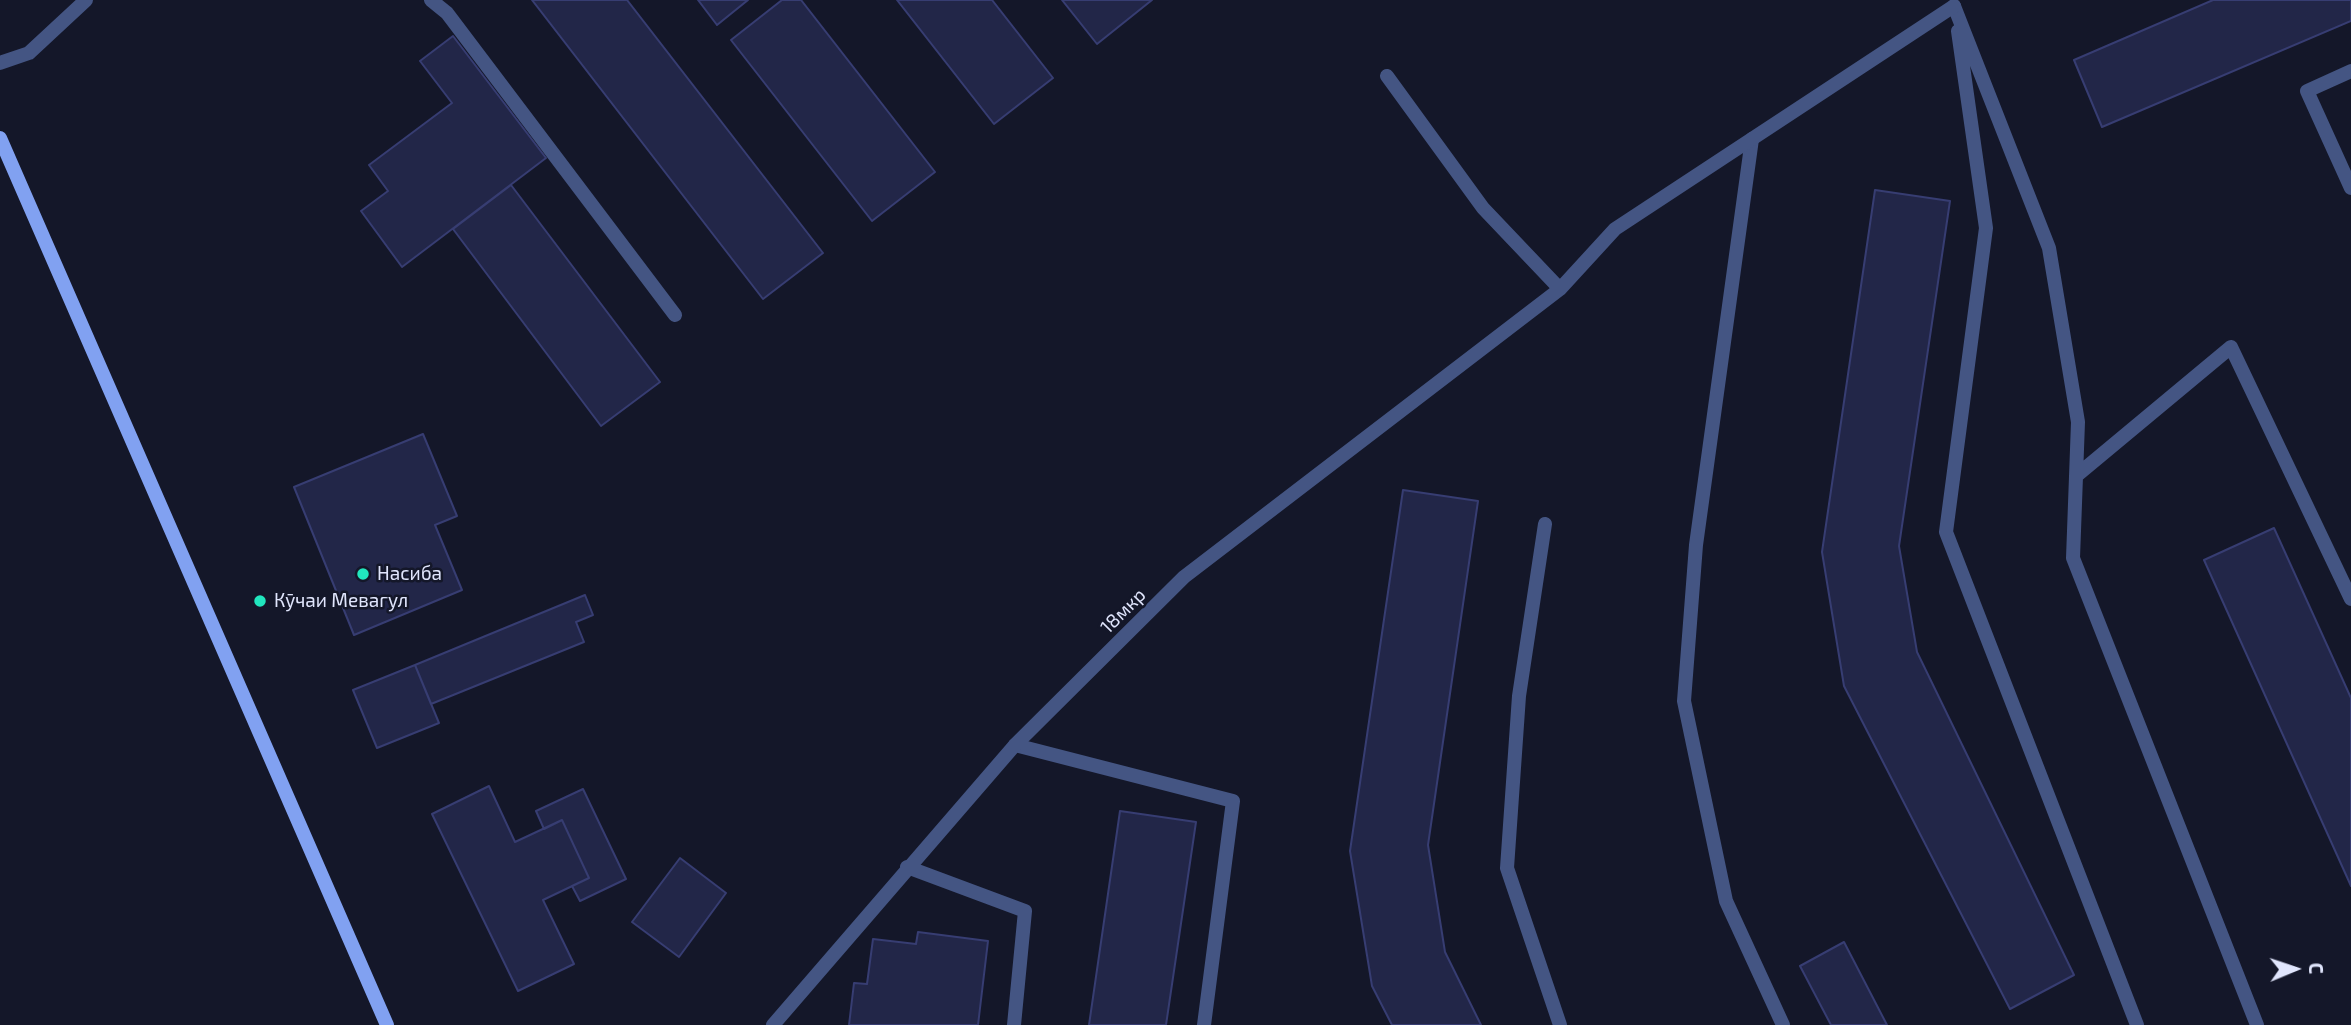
<!DOCTYPE html>
<meta charset="utf-8">
<style>
body{margin:0}
#map{position:relative;width:2351px;height:1025px;overflow:hidden;background:#141729;font-family:"Exo 2",sans-serif}
canvas{display:block}
.north{position:absolute;left:2260px;top:934px;width:70px;height:70px;-webkit-text-stroke:5px #141729;paint-order:stroke;rotate:88deg;font-size:19px;font-weight:700;line-height:28px;text-align:center;color:#e0e5fc}
.north::after{content:'';display:block;margin:auto;width:24px;height:32px;background:#e0e5fc;clip-path:polygon(50% 0,100% 100%,50% 72%,0 100%)}
</style>
<div id="map">
<canvas width="2351" height="1025"></canvas>
<div class="north">С</div>
</div>
<script>
const context = document.querySelector('canvas').getContext('2d');
context.lineJoin = 'round';
function fill(path, color) { context.fillStyle = color; context.fill(path, 'evenodd'); }
function trace(path, color, width, dash) { context.strokeStyle = color; context.lineWidth = width; context.lineCap = dash ? 'butt' : 'round'; context.setLineDash(dash || []); context.stroke(path); }
function label(font, color, halo, rows, align = 'center') {
  context.font = font + ' "Exo 2",sans-serif'; context.lineWidth = 5; context.setLineDash([]); context.textBaseline = 'middle'; context.strokeStyle = halo; context.fillStyle = color; for (const [text, x, y, turn = 0] of rows) {
    context.save(); context.translate(x, y); context.rotate((+turn || 0) * Math.PI / 180); context.textAlign = isNaN(turn) ? turn : align; if (halo) context.strokeText(text, 0, 0); context.fillText(text, 0, 0); context.restore();
  }
}
const building = new Path2D(`
 M532,0h95l196,253 -60,46z
 M698,0h50l-31,25z
 M782,0h19l134,172 -63,49 -141,-181z
 M897,0h95l61,78 -59,46z
 M1062,0h90l-55,44z
 M2213,0h138v21l-249,106 -28,-67z
 M453,36l93,122 -144,109 -41,-56 27,-20 -19,-26 83,-62 -32,-42z
 M511,185l149,197 -59,44 -148,-197z
 M1875,190l75,11 -51,345 18,106 157,323 -64,34 -166,-323 -22,-134z
 M423,434l34,82 -22,9 27,65 -108,45 -60,-148z
 M1403,490l75,11 -50,344 17,107 36,73h-89l-20,-39 -22,-135z
 M2274,528l77,170v188l-147,-326z
 M585,595l8,20 -17,7 8,20 -153,62 -16,-39z
 M415,665l24,58 -62,25 -24,-58z
 M489,786l26,56 47,-22 27,58 -46,22 31,64 -56,27 -86,-177z
 M583,789l43,90 -46,22 -8,-15 17,-8 -27,-58 -18,9 -8,-18z
 M1120,811l76,11 -30,203h-77z
 M680,858l46,35 -47,64 -47,-35z
 M918,932l70,9 -10,84h-129l5,-42 13,1 6,-45 43,5z
 M1844,942l43,83h-56l-31,-59z`);
fill(building, '#222648');
trace(building, '#373d72', 2);
trace(new Path2D(`
 M1954,6l95,242 29,174 -5,136 184,467
 M1958,31l28,197 -40,304 191,493
 M2351,71l-44,20 44,97
 M1752,139l-56,406 -12,156 42,200 57,124
 M2076,476l155,-129 120,252
 M1545,524l-26,172 -12,172 53,157
 M1015,745l218,56 -29,224
 M907,867l118,44 -11,114`), '#445583', 14);
trace(new Path2D(`
 M431,0l16,13 228,302
 M1387,76l96,132 77,81
 M773,1025l242,-280 169,-168 376,-288 55,-60 339,-223`), '#445583', 14);
trace(new Path2D(`
 M0,63l29,-10 57,-53`), '#445583', 14);
trace(new Path2D(`
 M0,138l387,887`), '#81a1f1', 14);
for (const [x, y, r, color] of [
 [363,574,7,"#21e6be"],
 [260,601,7,"#21e6be"]
]) { const dot = new Path2D(); dot.arc(x, y, r, 0, 2 * Math.PI); context.fillStyle = color; context.fill(dot); trace(dot, '#141729', 2.5); }
label('19px', '#e0e5fc', '#141729', [
 ["Насиба",377,574],
 ["Кӯчаи Мевагул",274,601]
], 'left');
label('19px', '#e0e5fc', '#141729', [
 ["18мкр",1123,611,-45]
]);
</script>
